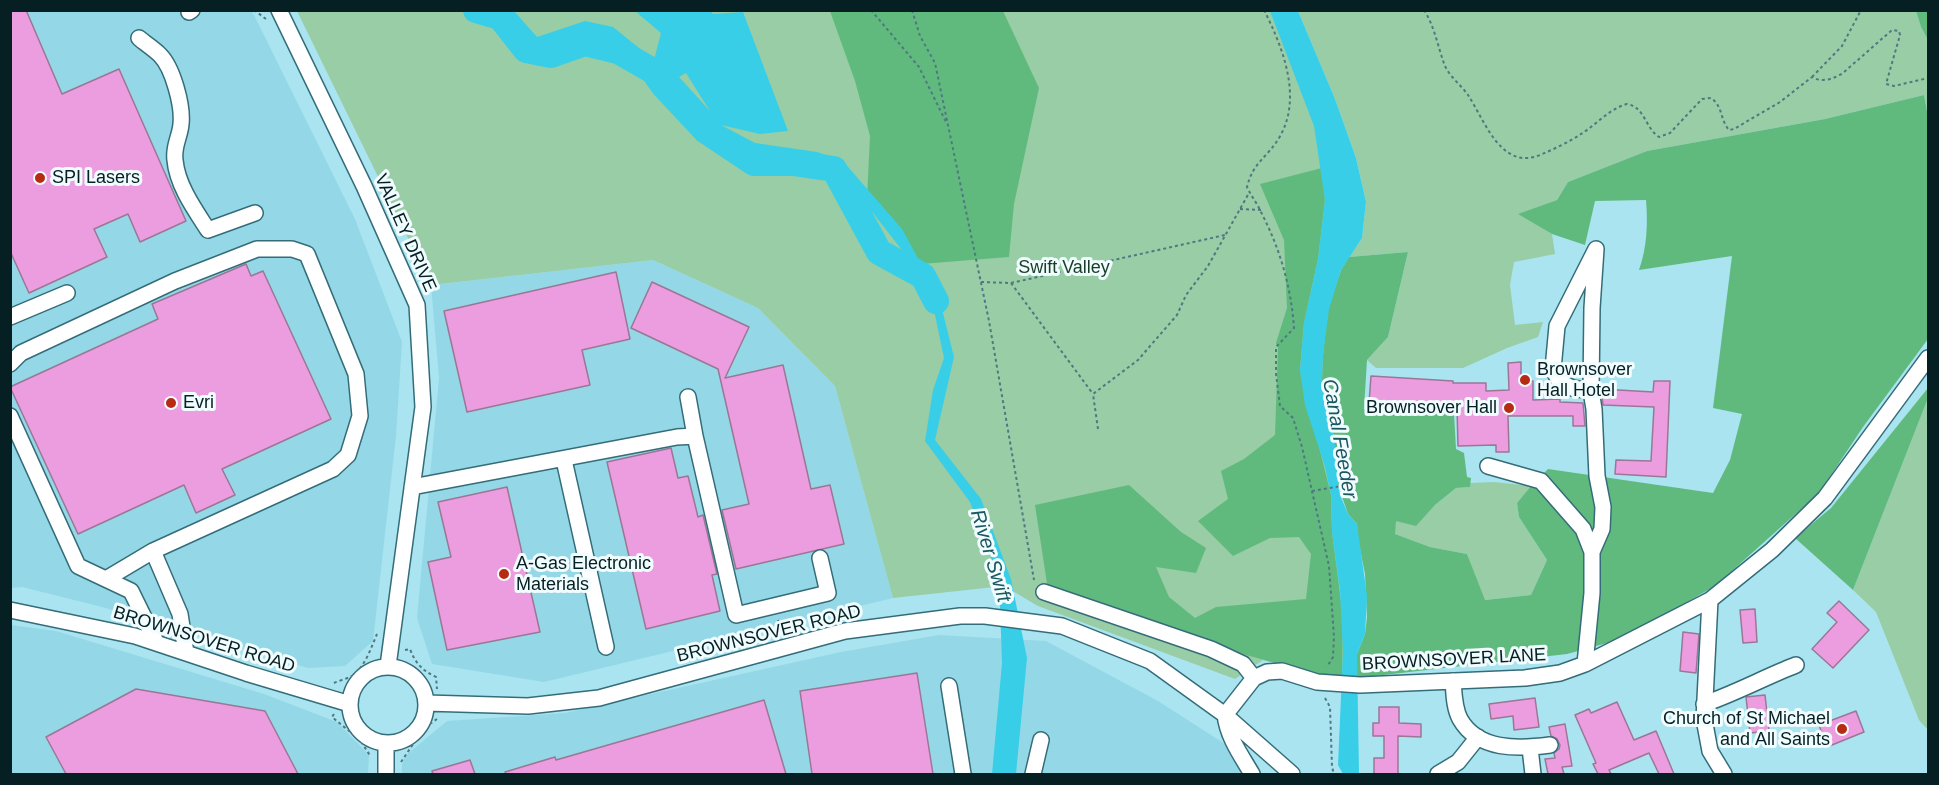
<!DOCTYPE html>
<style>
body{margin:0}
#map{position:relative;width:1939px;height:785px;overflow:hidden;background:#a9e4f0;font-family:Arial,sans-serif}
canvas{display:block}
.frame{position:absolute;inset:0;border:12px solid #061f23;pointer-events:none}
</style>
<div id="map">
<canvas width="1939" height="785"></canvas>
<div class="frame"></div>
</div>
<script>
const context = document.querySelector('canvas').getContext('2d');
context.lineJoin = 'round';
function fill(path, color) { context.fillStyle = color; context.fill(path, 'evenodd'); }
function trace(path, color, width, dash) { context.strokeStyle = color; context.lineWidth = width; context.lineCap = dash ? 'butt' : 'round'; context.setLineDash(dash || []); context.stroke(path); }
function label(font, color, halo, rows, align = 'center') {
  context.font = font + ' Arial,sans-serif'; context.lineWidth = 6; context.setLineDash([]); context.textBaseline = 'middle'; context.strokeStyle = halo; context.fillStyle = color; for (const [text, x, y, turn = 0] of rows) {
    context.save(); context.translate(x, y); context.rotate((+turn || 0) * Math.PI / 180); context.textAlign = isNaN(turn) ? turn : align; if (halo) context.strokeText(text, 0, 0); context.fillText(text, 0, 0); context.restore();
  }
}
fill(new Path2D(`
 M10,11h242l103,208 47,123 -6,94 -23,205 -28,25 -37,2 -206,-61 -80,-20 -11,1z
 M653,260l105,48 77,78 58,212 -349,84 -112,-18 -15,-46 22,-240 -8,-93z
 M11,625l45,6 208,63 73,28 32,33 -1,19h-357z
 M939,635l107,6 112,60 64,41 37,32h-857v-9l3,-9 42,-35 118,-8 276,-61z`), '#94d8e7');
fill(new Path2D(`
 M297,11h987l45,111 4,357 12,198 -29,-3 -53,-14 -28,19 -197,-73 -34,-20 -111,12 -58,-212 -77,-78 -105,-48 -222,25z
 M1298,11h618l5,16 7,13v77l-4,-22 -99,24 -178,32 -79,31 -11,18 -38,14 33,20 3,20 -41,8 -4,23 5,40 28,-3 -5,15 -31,11 -44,20h-87l-9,-8 21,-23 20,-85 -59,5 13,-19 4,-36 -10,-44 -21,-59z
 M1928,398v332l-9,-10 -43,-108 -23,-22z
 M1494,482l37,4 -14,17 2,14 28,43 -16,35 -47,5 -17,-46 -37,-7 -35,-13v-14l21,5 19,-20 21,-17 14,-1v-4z`), '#98cda5');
fill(new Path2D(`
 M830,11h173l36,77 -25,116 -5,53 -88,7 -54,-65 3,-63 -15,-55z
 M1916,11h12v29l-7,-13z
 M1924,95l4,22v222l-65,88 -44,66 -104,93 -76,43 -32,14 -40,11 -210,24v-24l8,-20 2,-17 -2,-43 -7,-35 -1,-15 -9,-10 -10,-29 -5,-52 -11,-53 1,-25 5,-46 13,-39 8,-13 59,-5 -20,85 -21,23 -3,49 90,5 2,35 8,4 3,24 4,1 -1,9 -14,1 -21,17 -19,21 -20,-5 -1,13 35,13 37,7 18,46 46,-5 16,-35 -28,-43 -2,-14 14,-17 17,-17 165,24 17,-33 12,-46 -29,-6 19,-152 -93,14c8,-22 9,-47 7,-70l-51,1 -10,44 -33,-11 -34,-20 39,-14 11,-18 79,-31 178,-32z
 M1322,168l3,32 -7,59 -14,64 -4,47 31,125 1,37 11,85 -1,60 -26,-3 -70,-19 -198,-65 -13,-85 94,-20 52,47 25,16 -10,25 -40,-6 13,30 26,21 21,-11 90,-8 5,-45 -12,-17 -29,1 -37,18 -35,-35 30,-22 -7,-28 23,-12 31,-24 3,-88 -2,-4 11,-35 -3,-68 -24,-56z
 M1928,388v10l-75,192 -58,-52 36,-30z`), '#61ba7d');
fill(new Path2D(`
 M710,10l3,4 30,-2 45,119 -28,3 -39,-9 34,18 62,9 25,8 60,69 37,68 15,60 -19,83 46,59 30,80 16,79 -11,116h-24l10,-111 -3,-85 -29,-76 -45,-61 8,-51 11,-32 -10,-48 -18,-42 -75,-96 -15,-7 -75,-11 -37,-21 -46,-51 -5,3 -10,-14 1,-6c-20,-14 -45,-37 -71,-31 -18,3 -33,10 -51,10l-26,-28 -21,-5h29l23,26 48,-16 28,6 41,33 7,-27 -26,-22zM686,73l24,38 -31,-34z
 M1270,11h28l37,88 21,59 10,44 -4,36 -21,32 -12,39 -6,46 -1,25 11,53 7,45 -2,7 2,10 8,19 9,10 10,72 -2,38 -8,20 2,120h-16l-5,-9 5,-114 -3,-60 -8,-59 -1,-37 -6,-28 -20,-62 -5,-35 4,-47 14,-64 7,-59 -11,-74z`), '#39cee8');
trace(new Path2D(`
 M476,10l24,7 26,33 25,5 34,-12 33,8 35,20 10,14 43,46 48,32h39l41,6 45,83 44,24 13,25`), '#39cee8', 26);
const building = new Path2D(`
 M10,10h16l36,84 57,-25 67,152 -46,21 -12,-28 -34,15 13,28 -78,36 -19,-42z
 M246,264l5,12 12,-5 68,148 -109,50 13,26 -39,18 -12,-28 -106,49 -68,-147 148,-68 -6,-15z
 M616,272l14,67 -48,11 8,35 -123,27 -23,-101z
 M652,282l97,45 -24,51 58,-13 28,124 19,-4 14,59 -108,25 -14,-59 27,-6 -31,-135 -87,-41z
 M1521,362v19h12v19l27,-1v3l23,1 2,23h-12v-10h-65l1,36h-13v-7l-38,1 -1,-38 -88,-5 2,-27 82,5v2h33v8l23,-1 -1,-27z
 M1654,381h16l-4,96 -51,-3 1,-14 35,1 3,-54 -51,-2 -2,-16 52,3z
 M671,448l7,30 10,-2 10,41 5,-2 14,59 -5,1 8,36 -74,18 -39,-167z
 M507,487l33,145 -93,18 -19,-88 23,-5 -13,-55z
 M1839,601l30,29 -36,38 -21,-19 25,-27 -10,-9z
 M1755,609l2,33 -14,1 -3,-33z
 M1683,632l16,2 -3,39 -16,-2z
 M917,673l16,101h-121l-12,-83z
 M136,689l129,22 33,63h-232l-20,-37z
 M1765,695l4,36 -19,2 -4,-36z
 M1535,698l4,29 -25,3 -1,-14 -22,3 -2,-15z
 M764,700l22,74h-280l-1,-2 50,-15 1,3z
 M1617,702l17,38 22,-9 18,43h-15l-10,-21 -40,17 2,4h-13l-5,-10 3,-1 -21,-48 14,-6 2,4z
 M1379,707h20v16l22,1v13l-23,-1v38h-24v-16h10v-22h-11v-13h6z
 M1856,711l8,21 -37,15 -8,-22z
 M1565,724l7,42 -10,1 2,7h-16l-3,-15 10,-1 -1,-5 5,-4 1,-4 -3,-6 -6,-3 -2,-9z
 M470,760l5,14h-42l-1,-3z`);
fill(building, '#eb9ddf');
trace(building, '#9b7795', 1.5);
const minor = new Path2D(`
 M279,10l85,176 53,119 6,102 -35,259
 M189,12l3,-2
 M139,38c7,6 15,11 21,17 13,13 23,51 21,69 -1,13 -8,22 -6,36 2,25 20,50 33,70l47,-17
 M10,317l57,-24
 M10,364l11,-11 154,-72 82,-32h35l15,5 49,120 4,42 -12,39 -15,14 -180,82 -47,28
 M1591,391l-19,-3 -13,-7 -6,-12 4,-43 39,-77 -4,59 -1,83 3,18 3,67 6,31 -1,22 -10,23
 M688,397l7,39
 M10,416l68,150 53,25 25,51
 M564,460l42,187
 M1488,466l53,15 42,48 9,23v41l-7,71
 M412,487l265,-50 18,-1 41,179 92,-22 -8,-35
 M153,551l27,63 6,39
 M1044,592l167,57 32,15 11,14
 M1710,600l-6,119 6,32 14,23
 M10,610l125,26 111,37 104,31
 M350 705a38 38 0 1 1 76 0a38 38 0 1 1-76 0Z
 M1453,681c1,12 1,27 7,38 18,32 59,30 90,26
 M949,686l14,88
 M426,703l102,3 71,-8 246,-67 115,-15h25l77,10 88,35 75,54 67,59
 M1704,704c32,-11 61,-27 92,-39
 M1225,715l29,-37 13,-6 15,-1 35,11 43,3 165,-7 35,-5 25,-9 125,-64 62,-50 53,-52 103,-140
 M1225,715c3,23 16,40 27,59
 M1530,748l3,26
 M386,774v-31
 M1033,774l8,-34
 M1438,774l20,-12 20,-25`);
trace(minor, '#346d79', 18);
trace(new Path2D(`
 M254,10l12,9
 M871,10l48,57 28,57
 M912,10l8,26 15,27 54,258 45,259
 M1264,10c19,38 39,88 15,128 -12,20 -26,24 -32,49 4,9 10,16 14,25 19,37 30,74 33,116l-18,19v27l4,32 13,12 9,29 27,119 5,71 -1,20 -6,10
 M1424,10c11,17 14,38 21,56 5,11 16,19 23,29 17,26 33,76 72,60 14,-6 29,-13 41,-21 16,-10 28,-25 46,-30 18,3 18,24 32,33l11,-4 32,-34 9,-1c12,8 9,22 18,32l5,-1 46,-27 32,-25c10,6 21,2 31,-4l49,-43 7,1 1,4 -14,49 8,2 34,-8
 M1812,77l30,-31 19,-36
 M1240,209l21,1
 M981,282l30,1 82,111
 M1011,283l214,-48
 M1098,429l-5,-35 45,-34 39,-45 9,-20 22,-29 41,-73
 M1312,491l35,-6
 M778,620l4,12
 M405,650l5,-1c5,14 13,22 26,28l1,12
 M334,683c4,-2 12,-4 18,-7 13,-9 19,-28 25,-42
 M1325,698l5,9 2,60 2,7
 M334,714l-2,3 28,23 11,17
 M401,762l23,-34 13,-9`), '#507880', 2, [3, 3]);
trace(minor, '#fff', 15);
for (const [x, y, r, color] of [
 [40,178,6,"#b72b12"],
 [1525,380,6,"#b72b12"],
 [171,403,6,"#b72b12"],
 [1509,408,6,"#b72b12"],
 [504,574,6,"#b72b12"],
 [1842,729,6,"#b72b12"]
]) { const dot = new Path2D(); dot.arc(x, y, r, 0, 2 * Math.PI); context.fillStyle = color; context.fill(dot); trace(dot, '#f0fcfe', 2); }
label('18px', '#061f23', '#f0fcfe', [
 ["SPI Lasers",52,178],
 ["Brownsover",1537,370],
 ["Hall Hotel",1537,391],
 ["Evri",183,403],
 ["Brownsover Hall",1497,408,"right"],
 ["A-Gas Electronic",516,564],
 ["Materials",516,585],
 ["Church of St Michael",1830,719,"right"],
 ["and All Saints",1830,740,"right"]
], 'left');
label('18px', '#061f23', '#f0fcfe', [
 ["VALLEY DRIVE",405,233,66],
 ["BROWNSOVER ROAD",769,634,-14],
 ["BROWNSOVER ROAD",204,640,17],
 ["BROWNSOVER LANE",1454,660,-3]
]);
label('18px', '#173d24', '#f0fcfe', [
 ["Swift Valley",1064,268]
]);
label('italic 20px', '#1b5661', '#f0fcfe', [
 ["Canal Feeder",1339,439,80],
 ["River Swift",990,556,73]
]);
</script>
